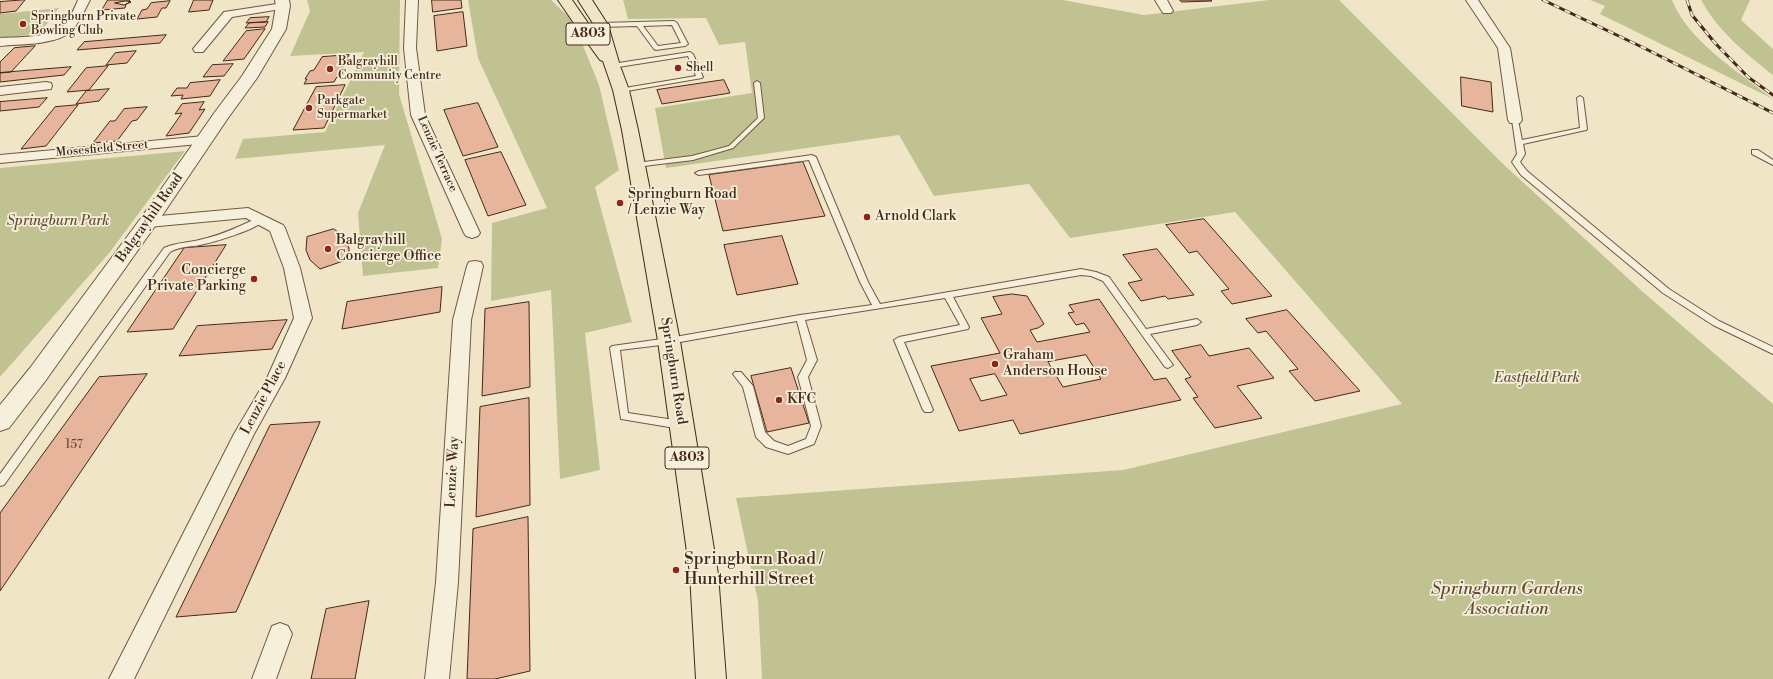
<!DOCTYPE html>
<style>
body{margin:0}
canvas{display:block;background:#f0e6c7}
</style>
<canvas width="1773" height="679"></canvas>
<script>
const context = document.querySelector('canvas').getContext('2d');
context.lineJoin = 'round';
function fill(path, color) { context.fillStyle = color; context.fill(path, 'evenodd'); }
function trace(path, color, width, dash) { context.strokeStyle = color; context.lineWidth = width; context.lineCap = dash ? 'butt' : 'round'; context.setLineDash(dash || []); context.stroke(path); }
function label(font, color, halo, rows, align = 'center') {
  context.font = font + ' "Libre Bodoni",serif'; context.lineWidth = 3.5; context.setLineDash([]); context.textBaseline = 'middle'; context.strokeStyle = halo; context.fillStyle = color; for (const [text, x, y, turn = 0] of rows) {
    context.save(); context.translate(x, y); context.rotate((+turn || 0) * Math.PI / 180); context.textAlign = isNaN(turn) ? turn : align; if (halo) context.strokeText(text, 0, 0); context.fillText(text, 0, 0); context.restore();
  }
}
fill(new Path2D(`
 M307,0h93l-1,94 43,145 -4,29 -75,8 -5,-63 27,-68 -150,14 8,-20 82,-7 39,-80 -74,4 20,-45z
 M468,0h83l22,21 26,64 20,85 -24,17 37,135 -47,11 15,137 -40,9 -9,-189 -60,11 1,-78 55,-15 -69,-150z
 M623,0h440l81,15 125,-15h70l164,164 140,128 130,112v275h-1011l-4,-78 -22,-103 387,-28 279,-66 -167,-192 -165,26 -41,-54 -95,12 -35,-61 -233,33 -11,-60 97,-15 -7,-51 -26,3 -13,-27 -78,1z
 M1590,0h82c17,42 67,72 101,99l-173,-85 5,-8z
 M1701,0h49l-9,20 32,29v26c-28,-22 -54,-43 -72,-75z
 M59,8l-20,26 -39,4v-24z
 M185,151l-75,101 -110,125v-209z`), '#c0c391');
const building = new Path2D(`
 M25,0l-9,11 -16,2v-11z
 M108,0h21l2,2 -5,2 -1,4 -23,2z
 M194,0h19l-4,10 -20,2z
 M432,0h29l1,8 -29,4z
 M1180,0h31l1,1 -30,1z
 M126,1l5,1 -7,3 -9,-2z
 M170,1l-4,7h-4l-5,9 -20,2 5,-9 5,-1 4,-6z
 M463,12l4,34 -30,5 -3,-35z
 M269,17l-3,5 -20,1 4,-5z
 M268,22l-3,5 -20,1 4,-5z
 M265,29l-21,30 -21,2 23,-30z
 M166,35l-6,8 -83,7 7,-8z
 M35,46l-24,26 -11,1v-11l14,-14z
 M136,51l-9,12 -21,2 9,-12z
 M349,55l-7,13h3l-4,8 -4,1 -3,5 -30,2 3,-5h-2l5,-8 4,-1 8,-13z
 M233,64l-9,12 -21,1 9,-12z
 M108,66l-19,24 -22,2 19,-24z
 M71,67l-7,8 -64,7v-9z
 M1461,77l30,5 2,30 -31,-6z
 M220,80l-10,16 -29,3 2,-4 -12,1 6,-8h10l3,-5z
 M724,80l6,13 -68,11 -5,-14z
 M345,85l-21,43 -31,2 23,-43z
 M109,89l-10,12 -23,3 10,-13z
 M47,98l-8,9 -39,4v-9z
 M204,102l-5,8 6,-1 -16,24 -23,3 16,-23 -7,1 7,-10z
 M478,103l20,44 -35,9 -19,-46z
 M78,105l-32,41 -25,3 34,-42z
 M147,107l-10,13 -5,1 -15,20 -24,2 17,-22h5l9,-12z
 M501,152l25,53 -38,11 -23,-56z
 M803,162l22,54 -102,15 -14,-56z
 M1204,219l68,77 -40,8 -11,-13 8,-2 -32,-38 -8,2 -23,-28z
 M334,229l9,7 6,12v11l-29,10 -10,-9 -4,-10 1,-13z
 M782,236l16,48 -61,11 -13,-50z
 M226,245l-53,84 -46,3 57,-84z
 M1157,249l37,46 -26,4 -3,-3 -24,5 -13,-18 14,-3 -19,-25z
 M442,287l-2,25 -98,17 5,-27z
 M1012,294l15,2 17,28 -6,4 -8,2 7,12 53,-10 -6,-9 -8,2 -8,-12 6,-1 -5,-7 30,-6 55,81 12,-2 15,22 -161,34 -7,-14 -54,11 -28,-65 69,-13 -19,-35 21,-4 -9,-17zM1086,355l15,24 -38,8 -15,-25zM995,374l12,21 -26,6 -11,-22z
 M529,302l1,85 -48,9 3,-87z
 M1287,310l73,81 -45,10 -26,-30 9,-2 -32,-38 -8,2 -12,-14z
 M287,320l-15,29 -93,7 18,-30z
 M1201,345l8,11 40,-8 25,30 -37,8 25,32 -47,10 -22,-30 5,-1 -13,-18 6,-2 -19,-26z
 M791,368l18,55 -42,9 -16,-56z
 M147,374l-147,217v-78l99,-136z
 M529,398l1,107 -54,12 4,-110z
 M320,422l-84,190 -60,5 94,-192z
 M528,517l2,154 -35,8h-28l6,-150z
 M369,601l-14,78h-44l15,-70z`);
fill(building, '#e6b59b');
trace(building, '#462816', 1);
const service = new Path2D(`
 M674,21l3,2 11,21 -3,2 -29,4 -2,-1 -17,-23 -36,1 -3,-2 3,-2zM672,25l9,18 -23,3 -15,-20z
 M690,52l3,2 10,23 -1,1 -81,14 -3,-2 1,-1 77,-13 -8,-20 -76,12 -3,-2 3,-2z
 M757,81l3,2 4,35 -31,30 -40,12 -57,7 -4,-2 4,-2 56,-7 37,-10 29,-28 -4,-35z
 M1580,96l3,2 4,31 -1,1 -63,14 2,10 -5,8 7,9 142,118 50,32 54,26v7l-60,-29 -50,-32 -142,-118 -9,-13 5,-8 -5,-34 1,-1 2,-1 3,2 4,20 58,-12 -3,-30z
 M1752,150h6l15,10v5l-21,-11z
 M812,155l4,2 52,125 12,22 201,-35 15,3 13,5 37,52 51,-10 4,3 -4,3 -47,9 23,31 -5,3 -3,-1 -62,-86 -12,-5 -10,-1 -128,22 16,30 -1,2 -64,13 29,68 -2,2h-6l-2,-2 -29,-70 5,-3 61,-12 -15,-27 -140,22 12,40 -9,17 13,49 -7,18 -26,10 -22,-7 -10,-10 -13,-50 -10,-13 2,-2h6l12,14 12,46 9,9 14,5 18,-7 5,-13 -13,-49 9,-17 -10,-39 -128,23 -49,6 8,63 53,8 3,1 2,3 -2,3 -3,1 -60,-10 -11,-71 2,-2 57,-8 131,-23 72,-10 -12,-23 -51,-122 -110,15 -4,-2 4,-2z
 M258,218h3l4,2c-10,10 -50,22 -65,25 -10,2 -20,1 -30,7l-166,233 -4,1v-12l164,-226c13,-6 26,-5 39,-9 19,-4 37,-13 55,-21z`);
const minor = new Path2D(`
 M78,0h12c-6,11 -11,24 -20,32 -14,13 -51,12 -70,14v-8c17,-1 49,0 62,-11 8,-7 12,-18 16,-27z
 M406,0h12l-2,48 9,67 55,118 -2,3 -6,2 -6,-2 -2,-3 -53,-118 -7,-67z
 M1155,0h12l6,11 -2,2h-8z
 M1466,0h12l32,48 12,72 -2,3h-10l-2,-3 -10,-72z
 M283,3l4,1 2,2 -2,2 -55,9 -29,35h-8l-2,-3 31,-37z
 M46,82l5,1 1,3 -1,3 -51,6v-8z
 M204,136l5,1 2,3 -2,3 -209,20v-8z
 M248,208l35,17 2,3 15,40 12,50 -27,60 -31,56 -120,245h-25l125,-245 33,-56 27,-60 -10,-50 -14,-37 -24,-13 -98,9 -6,-2 -2,-3 2,-3 6,-2z
 M475,261l6,1 2,4 -12,54 -13,262 -9,97h-24l11,-97 17,-262 14,-54 2,-4z
 M280,623l8,3 4,8 -16,45h-24l20,-53z`);
const tertiary = new Path2D(`
 M275,0h14l1,6 -4,23 -29,49 -29,40 -73,108 -109,154 -37,48 -9,3v-26l30,-37 111,-150 74,-106 27,-36 30,-47 4,-23z`);
const primary = new Path2D(`
 M558,0h14l25,36 -3,-11 -16,-25h14l16,25 12,41 9,24 9,40 42,211 31,190 7,43 8,105h-30l-6,-105 -32,-233 -36,-211 -9,-40 -10,-29 -3,-1c-15,-20 -28,-40 -42,-60z`);
trace(service, '#705842', 2);
trace(minor, '#705842', 2);
trace(tertiary, '#705842', 2);
trace(primary, '#462816', 2);
fill(service, '#f5efdb');
fill(minor, '#f5efdb');
fill(tertiary, '#f5efdb');
fill(primary, '#f0e6c7');
const rail = new Path2D(`
 M1543,0l101,48 129,65
 M1687,0l5,15 23,28 33,34 25,18`);
trace(rail, '#462816', 3);
trace(rail, '#f5efdb', 2, [6]);
for (const [x, y, r, color] of [
 [23,24,4,"#8f2418"],
 [678,68,4,"#8f2418"],
 [330,69,4,"#8f2418"],
 [309,108,4,"#8f2418"],
 [620,203,4,"#8f2418"],
 [867,217,4,"#8f2418"],
 [328,249,4,"#8f2418"],
 [254,279,4,"#8f2418"],
 [995,364,4,"#8f2418"],
 [779,400,4,"#8f2418"],
 [676,570,4,"#8f2418"]
]) { const dot = new Path2D(); dot.arc(x, y, r, 0, 2 * Math.PI); context.fillStyle = color; context.fill(dot); trace(dot, '#f5efdb', 1.5); }
label('12px', '#462816', '#f5efdb', [
 ["Springburn Private",31,17],
 ["Bowling Club",31,31],
 ["Balgrayhill",338,62],
 ["Community Centre",338,76],
 ["Shell",686,68],
 ["Parkgate",317,101],
 ["Supermarket",317,115]
], 'left');
label('12px', '#462816', '#f5efdb', [
 ["Mosesfield Street",102,149,-5],
 ["Lenzie Terrace",437,154,66]
]);
label('12px', '#6e4b37', null, [
 ["157",74,445]
]);
for (const [x, y, w] of [
 [588,34,44],
 [687,458,44]
]) { const box = new Path2D(); box.roundRect(x - w / 2, y - 11, w, 22, 3); context.fillStyle = '#f5efdb'; context.fill(box); trace(box, '#462816', 1); }
label('bold 13px', '#462816', null, [
 ["A803",588,34],
 ["A803",687,458]
]);
label('14px', '#462816', '#f5efdb', [
 ["Springburn Road",628,195],
 ["/ Lenzie Way",628,211],
 ["Arnold Clark",875,217],
 ["Balgrayhill",336,241],
 ["Concierge Office",336,257],
 ["Concierge",246,271,"right"],
 ["Private Parking",246,287,"right"],
 ["Graham",1003,356],
 ["Anderson House",1003,372],
 ["KFC",787,400]
], 'left');
label('14px', '#462816', '#f5efdb', [
 ["Balgrayhill Road",150,218,-55],
 ["Springburn Road",673,371,81],
 ["Lenzie Place",264,398,-62],
 ["Lenzie Way",453,472,-87]
]);
label('italic 14px', '#644f35', '#f5efdb', [
 ["Springburn Park",58,222],
 ["Eastfield Park",1537,379]
]);
label('17px', '#462816', '#f5efdb', [
 ["Springburn Road /",684,560],
 ["Hunterhill Street",684,580]
], 'left');
label('italic 17px', '#644f35', '#f5efdb', [
 ["Springburn Gardens",1507,590],
 ["Association",1507,610]
]);
</script>
